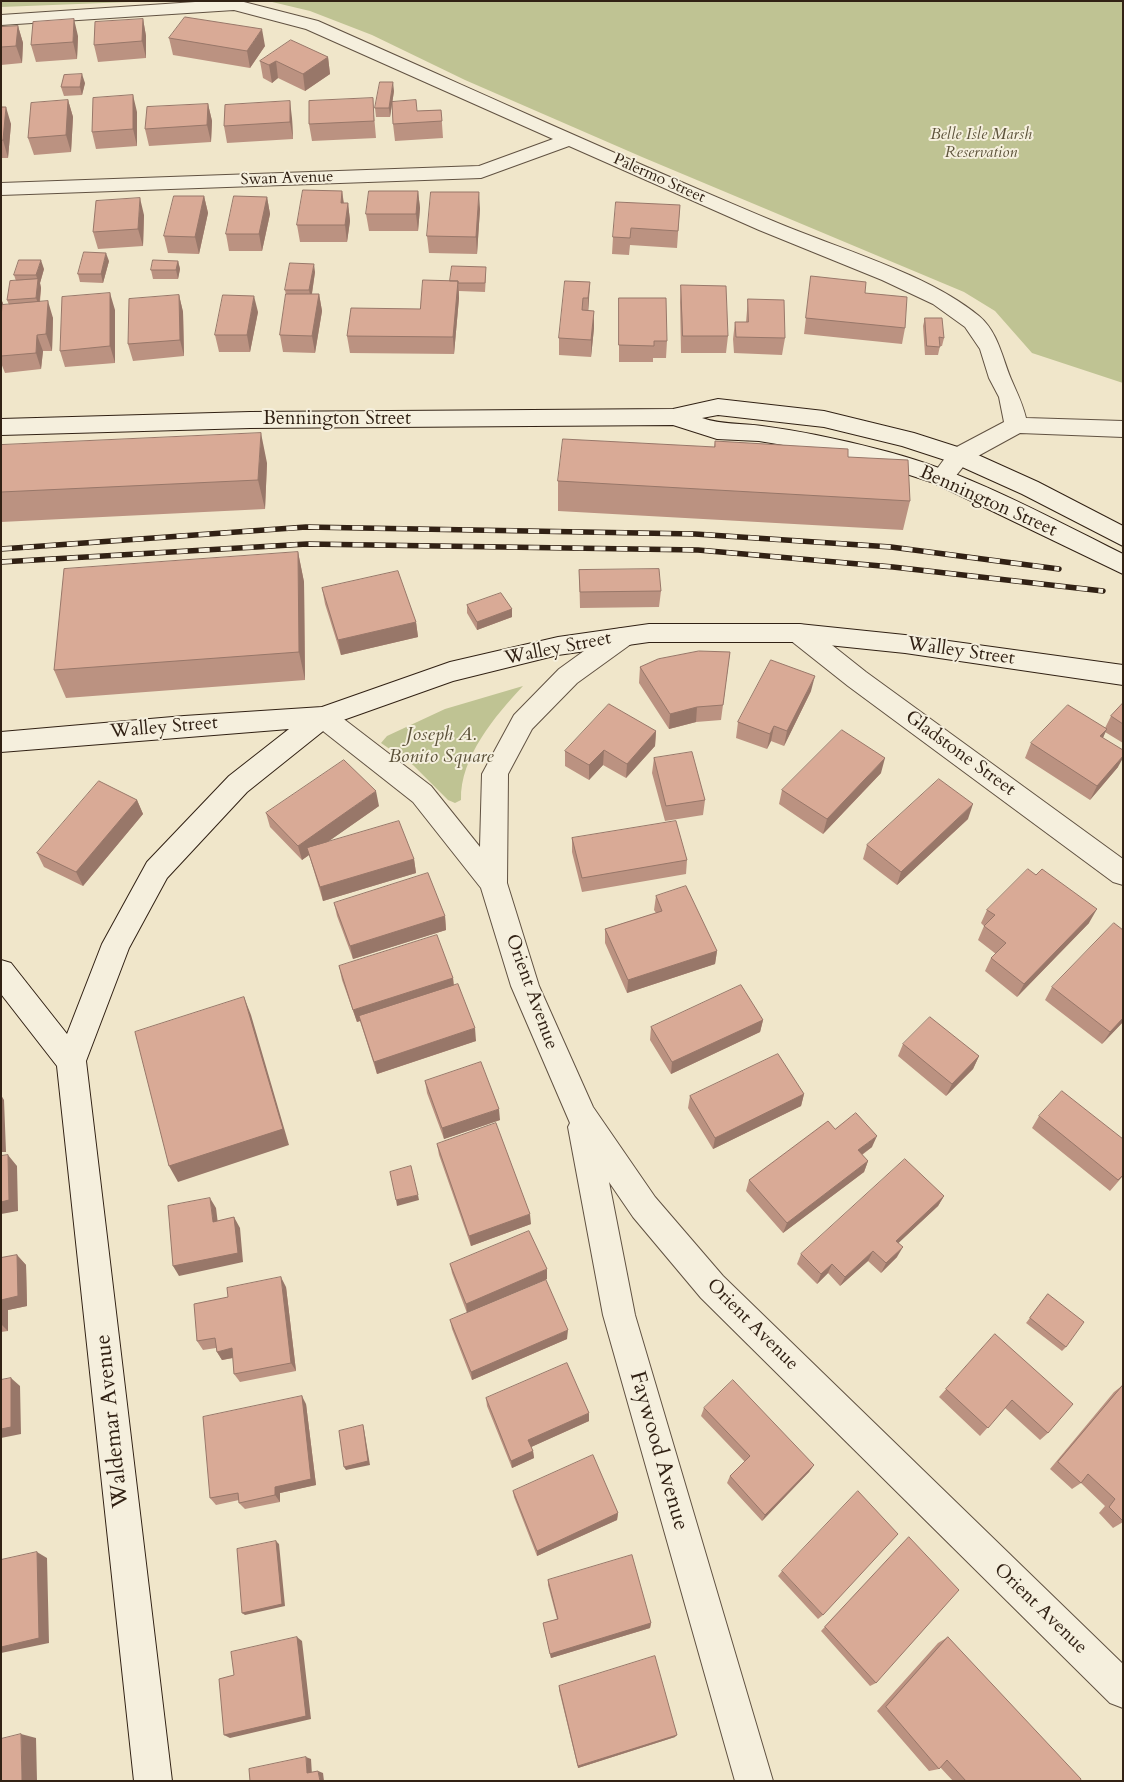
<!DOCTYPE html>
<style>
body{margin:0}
#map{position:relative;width:1124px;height:1782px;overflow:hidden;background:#f0e6ca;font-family:Cardo,serif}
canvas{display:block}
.frame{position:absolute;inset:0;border:2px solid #312114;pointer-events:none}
</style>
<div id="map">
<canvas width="1124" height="1782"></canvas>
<div class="frame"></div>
</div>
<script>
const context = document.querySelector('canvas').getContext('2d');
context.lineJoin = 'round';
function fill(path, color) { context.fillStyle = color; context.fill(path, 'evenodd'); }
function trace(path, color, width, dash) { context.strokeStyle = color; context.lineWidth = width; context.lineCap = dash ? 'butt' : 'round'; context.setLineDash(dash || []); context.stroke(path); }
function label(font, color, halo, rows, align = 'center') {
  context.font = font + ' Cardo,serif'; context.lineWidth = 4; context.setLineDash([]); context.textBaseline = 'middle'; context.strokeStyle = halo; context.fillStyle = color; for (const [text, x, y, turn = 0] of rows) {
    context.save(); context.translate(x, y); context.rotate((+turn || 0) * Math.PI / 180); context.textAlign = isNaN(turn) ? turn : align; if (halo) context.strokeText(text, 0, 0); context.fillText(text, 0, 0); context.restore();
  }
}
fill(new Path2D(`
 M1,1h154l-154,6z
 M268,1h855v382l-91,-30 -37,-42 -31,-19 -322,-135 -177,-77 -93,-45 -62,-24z
 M523,686c-28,30 -63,71 -62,114l-6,3 -7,-3 -35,-35 -32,-22 6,-7 58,-27z`), '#bfc393');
const street = new Path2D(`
 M210,1h30l78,20c152,67 302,136 455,200 63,27 154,52 206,95 19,16 23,41 32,63 6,14 11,23 15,39l97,3v16l-103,-4 -53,29 -17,21 -8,2 -8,-2 -3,-6 20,-27 53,-28 -5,-25 -10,-19 -9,-29 -15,-22 -32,-23 -51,-24 -123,-50 -190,-84 -88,32 -480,17v-12l478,-17 74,-27 -247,-110 -72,-19 -233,15v-10z
 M799,624l9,2 58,46 257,187v26l-10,-3 -265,-196 -58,-46 -3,-7 3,-7z
 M622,628l9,2 3,7 -3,7 -54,39 -45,46 -24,45 -1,109 32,103 54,121 62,90 68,79 400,388v44l-13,-5 -409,-405 -68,-81 -24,-35 26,133 138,466h-38l-132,-466 -35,-188 2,-4 -59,-137 -30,-98 -68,-86 -99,-78 -4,-7 4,-7 9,-3 9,3 99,76 49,61 2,-73 32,-59 45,-46 54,-39z`);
const secondary = new Path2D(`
 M718,399l106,12 90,22 53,17 71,32 85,44v20l-101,-52 -71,-32 -49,-16 -78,-19 -106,-12 -16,3c20,7 39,5 60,8 38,5 77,13 115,23 87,21 166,65 246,105v20l-189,-91 -58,-19 -63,-14 -54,-9 -42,-2 -44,-14 -423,3 -249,7v-16l249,-7 423,-3z
 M649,624h150l106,11 218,30v20l-218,-32 -106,-11h-150l-91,13 -105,26 -121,43 -85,68 -80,86 -38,70 -43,113 86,720h-38l-77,-715 -56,-72v-34l10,3 56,71 35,-90 45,-82 82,-86 60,-47 -288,23v-20l183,-16 138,-9 128,-45 108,-25z`);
trace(street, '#615242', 2);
trace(secondary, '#312114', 2);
fill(street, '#f5efdd');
fill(secondary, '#f5efdd');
const rail = new Path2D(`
 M1,549l305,-22 389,7 196,13 168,22
 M1,562l306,-18 391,6 195,17 210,24`);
trace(rail, '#312114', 5.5);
trace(rail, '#f5efdd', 4, [11]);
fill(new Path2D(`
 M143,19l3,17v22l-48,4 -4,-17z
 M18,26l5,17 -1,20 -21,2v-38z
 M78,36l-1,23 -41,3 -5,-17z
 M169,38l96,8 -15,22 -77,-13z
 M328,57l2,17 -25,17 -27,-13 -6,5 -9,-5 -3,-17z
 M85,83l-3,12 -18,1 -3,-9z
 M394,91l-4,26h-14l-1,-9z
 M68,100l5,17 -2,35 -37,3 -6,-17z
 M208,104l4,17 -1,21 -62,4 -4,-17z
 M1,107l10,17 -3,34h-7z
 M441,110l2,28 -48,3 -2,-17 24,-13z
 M137,112v34l-41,3 -4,-17z
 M374,115l2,23 -64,3 -3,-17z
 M292,118l1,21 -66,4 -3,-17z
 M342,191l2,12h4l2,18 -3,21h-47l-3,-17z
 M418,191l2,17 -2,23h-49l-3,-17z
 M204,196l4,17 -9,41 -31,-1 -4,-17z
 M267,197l3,17 -8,37h-33l-3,-17z
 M680,205l-3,43 -47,-3 -1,10 -17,-1 1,-17z
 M480,209l-3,45 -48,-1 -2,-17z
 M144,215l-1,31 -45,3 -5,-17z
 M109,261l-6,22 -23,-1 -2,-8z
 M178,261l2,8 -2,10h-25l-2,-9z
 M44,269l-4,14 1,5 -1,14 13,16 -1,33h-9l-2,18 -36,4 -4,-10v-64l2,6h6l-2,-5 9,-19 -2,-6z
 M315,272l-3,22h7l3,17 -7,42 -32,-1 -3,-17 6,-39 -1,-6z
 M486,275l-1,17 -26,-1v7l-5,56 -104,-1 -3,-17 73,-27 30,-28z
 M811,276l54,17 40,35 -3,16 -98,-10z
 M590,282l-2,28 6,18 -3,29 -32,-2v-17z
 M681,285l47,51 -2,17h-45l-1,-51z
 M179,295l4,17 1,44 -51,5 -5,-17z
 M619,298l48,43 -1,17h-13v4h-34z
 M748,299l37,39 -3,17 -48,-2 -1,-14 2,-17h11z
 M115,310v53l-50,4 -5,-16z
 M258,312l-8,40h-31l-4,-17z
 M925,318l19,20 -2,8h-2l-2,9h-13l-2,-29z
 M715,441l133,16 62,44 -7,29 -345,-19v-30l156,-34z
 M1,445l266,18 -2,46 -264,13z
 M298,552l6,30 1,98 -239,18 -12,-28z
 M579,570l82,21 -2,16 -79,1z
 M322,588l94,34 2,15 -77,18 -16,-51z
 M467,605l45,4v8l-35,13 -10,-17z
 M730,652l-9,68 -25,2 -27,7 -30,-46 1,-16z
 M811,691l-27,55 -13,-5 -4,8 -31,-11 2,-16z
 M1123,703v40l-18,-11 -2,6 15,29 -28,33 -65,-42 6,-15 74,-15 6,-12z
 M656,731l-1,15 -29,32 -23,-13 -14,15 -24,-14v-15z
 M654,758l51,42 -2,15 -38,6 -13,-48z
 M881,773l-58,61 -44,-30 3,-14z
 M137,800l6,14 -60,72 -39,-19 -7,-14z
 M379,806l-53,37 88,16 2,14 -93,28 -14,-46 -7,5 -32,-33 -4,-14z
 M968,819l-71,66 -34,-26 4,-14z
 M572,838l115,22 -1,14 -104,18 -10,-40z
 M1036,875l53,48 -72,74 -32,-26 6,-13 5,-4 -18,-14 6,-14 -3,-3 6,-13z
 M656,896l61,55 -2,13 -88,29 -22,-50v-14l51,-16 -2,-3z
 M334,903l111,13 1,14 -93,29 -16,-43z
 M339,966l114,12 1,7 22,56 -99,33 -17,-53 -3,1 -15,-42z
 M1052,987l71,35 -21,22 -57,-44z
 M763,1020l-3,12 -89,42 -21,-34 1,-13z
 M903,1044l76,12 -6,13 -27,27 -48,-40z
 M425,1081l75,39 -56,19 -17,-46z
 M804,1094l-3,12 -88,43 -25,-41 2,-12z
 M1039,1116l84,60 -13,15 -78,-63z
 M835,1129l37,18 -10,8 6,6 -4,11 -81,61 -37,-42 3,-11z
 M437,1144l94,80 -60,22 -32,-91z
 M944,1196l-6,10 -40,37 -1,14 -16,16 -13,-12 -28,25 -12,-13 -11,11 -20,-20 4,-10z
 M17,1255l9,10 1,41 -19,4v21l-7,1v-74z
 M450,1264l97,15 -80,34 -15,-40z
 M286,1287l10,84 -56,11 -6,-8 -1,-16 -11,2 -5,-8 -1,-4 -13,2 -6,-9z
 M1048,1294l18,53 -4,4 -36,-28z
 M450,1320l117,19 -95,41 -20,-51z
 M995,1334l53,99 -8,7 -35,-32 -25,28 -41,-39z
 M1123,1385v137l-10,6 -14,-15 6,-7 -24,-23 -9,6 -22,-20 64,-77z
 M486,1398l103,23 -58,26 2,4 1,7 -22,10 -25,-62z
 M306,1404l10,81 -36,8v9l-35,7 -6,-6v-3l-23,5 -6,-7z
 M704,1408l110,57 -5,7 -47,49 -35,-38 3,-7 15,-14 -44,-46z
 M513,1491l105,22 -1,7 -80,36 -23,-59z
 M909,1537l-33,146 -6,3 -49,-55z
 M782,1571l41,44 -5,4 -40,-43z
 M548,1580l103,43 -1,5 -99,30 -8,-35 14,-4 -9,-34z
 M948,1637l132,144h-127l-13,-14 -1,2 -10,2 -52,-60 61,-68z
 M559,1686l116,51 -97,31 -19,-78z`), '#bb9281');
fill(new Path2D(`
 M74,19l4,17 -1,23 -4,-17z
 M143,19l3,17v22l-4,-17z
 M18,26l5,17 -1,20 -6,-17z
 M262,29l3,17 -15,22 -3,-17z
 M328,57l2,17 -25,17 -2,-17z
 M276,61l2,17 -6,5 -3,-18z
 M82,74l3,9 -3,12 -2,-8z
 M393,82l1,9 -4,26 -1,-9z
 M133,95l4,17v34l-4,-17z
 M68,100l5,17 -2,35 -5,-17z
 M290,101l2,17 1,21 -3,-17z
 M208,104l4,17 -1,21 -4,-17z
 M6,107l5,17 -3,34 -5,-18z
 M342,191l2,17 -3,-5z
 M418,191l2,17 -2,23 -2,-17z
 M479,192l1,17 -3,45 -1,-17z
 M204,196l4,17 -9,41 -4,-17z
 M267,197l3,17 -8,37 -3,-17z
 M140,198l4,17 -1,31 -5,-17z
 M348,203l2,18 -3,21 -2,-17z
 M106,253l3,8 -6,22 -2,-9z
 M41,260l3,9 -4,14 1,5 -2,18 -3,-8 2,-17 -2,-6z
 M178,261l2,8 -2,10 -2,-9z
 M314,264l1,8 -4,27 -2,-9z
 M458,281l1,17 -5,56 -1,-17z
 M590,282l-1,17 -1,16v-17z
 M110,293l5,17v53l-5,-17z
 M319,294l3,17 -7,42 -3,-17z
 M179,295l4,17 1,44 -4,-16z
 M254,296l4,16 -8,40 -3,-17z
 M1,299l2,4 -2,23z
 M48,301l5,17 -1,33 -6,-17z
 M594,311v17l-3,29v-17z
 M37,335l6,16 -2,18 -5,-16z
 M261,433l6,30 -2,46 -7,-29z
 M298,552l6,30 1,98 -6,-28z
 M512,609v8l-35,13v-8z
 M416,622l2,15 -77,18 -3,-15z
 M815,676l-4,15 -27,55 3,-15z
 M697,707l-1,15 -27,7 1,-15z
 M774,726l-3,15 -4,8 3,-15z
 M1107,729l-7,15v-8z
 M656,731l-1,15 -29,32 1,-14z
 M604,750l-1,15 -14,15v-15z
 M1123,756v2l-5,9 -28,33 7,-14z
 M885,758l-4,15 -58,61 4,-15z
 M376,791l3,15 -70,49 -2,-7 2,7 -7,5 -4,-14z
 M137,800l6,14 -60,72 -7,-14z
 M973,804l-5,15 -71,66 4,-13z
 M414,859l2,14 -93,28 -3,-14z
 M1097,909l-8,14 -72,74 7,-13z
 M445,916l1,14 -93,29 -3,-13z
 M717,951l-2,13 -88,29 1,-13z
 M453,978l1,13 -95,25 1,5 -3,1 -4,-12z
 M244,997l7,18 38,130 -111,37 -9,-16z
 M1123,1018v4l-21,22 8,-12z
 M763,1020l-3,12 -89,42 1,-12z
 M475,1028l1,13 -99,33 -3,-12z
 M979,1056l-6,13 -27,27 6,-12z
 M804,1094l-3,12 -88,43 2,-11z
 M1,1095l3,5 2,52h-5z
 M499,1109l1,11 -56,19 -2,-11z
 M877,1136l-5,11 -19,14 5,-11z
 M8,1155l9,11 1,45 -17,3v-12z
 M868,1161l-4,11 -81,61 4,-10z
 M418,1195l1,5 -22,6 -1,-6z
 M944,1196l-6,10 -48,45 6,-10z
 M210,1198l6,10 3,24 -6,-10z
 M530,1214l1,10 -60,22 -2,-10z
 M234,1217l6,11 3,34 -64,14 -6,-10z
 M903,1247l-6,10 -16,16 5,-10z
 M873,1251l-5,10 -28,25 5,-9z
 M17,1255l9,10 1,41 -19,4v21l-7,-7v-24z
 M832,1264l-4,9 -11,11 4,-10z
 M547,1269v10l-80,34 -1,-9z
 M281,1277l5,10 10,84 -5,-8z
 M568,1330l-1,9 -95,41 -1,-8z
 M232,1348l5,9 -15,3 -5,-8z
 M11,1378l9,8 1,48 -20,4v-9z
 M302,1396l4,8 10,81 -36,8v9l-5,-7v-8z
 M589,1413v8l-60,27 -1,-8z
 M363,1425l1,4 6,36 -24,5 -2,-3z
 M533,1451l1,7 -22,10 -1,-7z
 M814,1465l-5,7 -47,49 3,-6z
 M618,1513l-1,7 -80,36v-5z
 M276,1541l3,3 6,62 -40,9 -3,-2z
 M37,1552l10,6 2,85 -48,10v-6z
 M651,1623l-1,5 -99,30 -1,-4z
 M297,1637l5,4 9,78 -81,19 -6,-3z
 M21,1734l15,4 1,43h-15z
 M677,1735l-2,2 -97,31v-2z
 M306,1757l5,2 1,16 -5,-2z
 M318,1771l5,2 1,8h-4z`), '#987769');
const building = new Path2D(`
 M185,17l77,12 -15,22 -78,-13z
 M74,19l-1,23 -42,3 2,-23z
 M143,19l-1,22 -48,4 1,-23z
 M18,26l-2,20 -15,1v-20z
 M291,40l37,17 -25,17 -27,-13 -7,4 -9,-4z
 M82,74l-2,13h-19l3,-12z
 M380,82h13l-4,26h-14z
 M133,95v34l-41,3 1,-34z
 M373,98l1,23 -65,3v-23z
 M68,100l-2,35 -38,3 3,-35z
 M416,100l1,11 24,-1 1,11 -49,3 -1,-22z
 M290,101v21l-66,4 1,-21z
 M208,104l-1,21 -62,4 2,-22z
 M1,107h5l-3,33 -2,1z
 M303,190l39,1 -1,12h7l-3,22h-48z
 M369,191h49l-2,23h-50z
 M431,192h48l-3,45 -49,-1z
 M174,196h30l-9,41 -31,-1z
 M234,196l33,1 -8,37h-33z
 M140,198l-2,31 -45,3 3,-31z
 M616,202l64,3 -2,26 -47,-3 -1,10 -17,-1z
 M84,252l22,1 -5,21h-23z
 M19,260h22l-5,15h-22z
 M153,260l25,1 -2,9h-25z
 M290,263l24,1 -5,26h-24z
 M452,266l34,1 -1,16h-27v-2h-8z
 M811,276l55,6 -1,11 42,4 -2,31 -99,-10z
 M38,279l-2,19 -29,2 3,-19z
 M423,280l35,1 -5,56 -106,-1 4,-28 69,1z
 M565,281l25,1 -2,16h-5l-1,12 12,1 -3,29 -32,-2z
 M681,285l45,1 2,50h-45z
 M110,293v53l-50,5 2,-54z
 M286,294h33l-7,42 -32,-1z
 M179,295l1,45 -52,4 1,-45z
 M223,295l31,1 -7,39h-32z
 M619,298h47l1,43h-13v5l-35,-1z
 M748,299l36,1 1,38 -49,-1 -1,-15h13z
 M48,301l-2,33 -9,1 -1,18 -35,3v-37l1,-14z
 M925,318h17l2,20 -5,-1 1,10 -13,-1z
 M261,433l-3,47 -257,12v-47z
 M563,439l152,8v-6l133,8v8l60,3 2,41 -352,-20z
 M298,552l1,100 -245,18 10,-101z
 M659,569l2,22 -81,1 -1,-22z
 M398,571l18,51 -78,18 -16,-52z
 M501,593l11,16 -35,13 -10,-17z
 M699,651l31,1 -7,53 -26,2 -27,7 -30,-47 18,-8z
 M771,660l44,16 -28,55 -13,-5 -4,8 -32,-12z
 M1123,703v21l-12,-8z
 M609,704l47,27 -29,33 -23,-14 -15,15 -24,-14z
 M1068,705l39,24 -7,7 23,14v6l-26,30 -66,-43z
 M842,730l43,28 -58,61 -45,-29z
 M692,752l13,48 -39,6 -12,-48z
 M344,760l32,31 -78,55 -32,-33z
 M939,779l34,25 -72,68 -34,-27z
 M99,781l38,19 -61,72 -39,-19z
 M399,821l15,38 -94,28 -13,-39z
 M676,821l11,39 -105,18 -10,-40z
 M1028,869l8,6 6,-6 55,40 -73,75 -33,-26 15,-15 -22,-17 11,-11 -8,-5z
 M428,873l17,43 -95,30 -16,-43z
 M686,886l31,65 -89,29 -23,-51 57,-18 -6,-15z
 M1114,923l9,7v88l-13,14 -58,-45z
 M437,935l16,43 -100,32 -14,-44z
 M458,984l17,44 -101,34 -15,-46z
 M741,985l22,35 -91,42 -21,-35z
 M244,997l39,132 -114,37 -34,-134z
 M930,1017l49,39 -27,28 -49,-40z
 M778,1054l26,40 -89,44 -25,-42z
 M481,1062l18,47 -57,19 -17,-47z
 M1062,1091l61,48v36l-5,5 -79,-64z
 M856,1113l21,23 -19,14 10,11 -81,62 -38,-43 79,-59 7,8z
 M496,1123l34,91 -61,22 -32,-92z
 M8,1155l1,45 -8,2v-46z
 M905,1159l39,37 -48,45 7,6 -17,16 -13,-12 -28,26 -13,-13 -11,10 -20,-20z
 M411,1166l7,29 -22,5 -6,-28z
 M210,1198l3,24 21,-5 4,36 -65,13 -5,-60z
 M529,1231l18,38 -81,35 -16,-40z
 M17,1255l1,41 -17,4v-42z
 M281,1277l10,86 -57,11 -2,-26 -15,4 -2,-14 -18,3 -3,-37 34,-7 -1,-9z
 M546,1280l22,50 -97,42 -21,-52z
 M1048,1294l36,28 -18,25 -36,-29z
 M995,1334l78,70 -25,29 -36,-33 -24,28 -42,-39z
 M567,1363l22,50 -61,27 5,11 -22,10 -25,-63z
 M11,1378v49l-10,2v-49z
 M733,1380l81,85 -49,50 -35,-39 20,-20 -46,-48z
 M1123,1385v136l-14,-14 6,-8 -27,-25 -7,9 -23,-21z
 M302,1396l9,83 -36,8v8l-36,8 -1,-10 -28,5 -7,-81z
 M363,1425l5,36 -24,6 -5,-36z
 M593,1455l25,58 -81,38 -24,-60z
 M858,1491l40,43 -75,81 -41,-44z
 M909,1537l50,53 -83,93 -51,-56z
 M276,1541l6,63 -40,9 -5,-64z
 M37,1552l2,86 -38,9v-87z
 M632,1555l19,68 -101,31 -7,-31 15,-4 -10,-39z
 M297,1637l9,79 -82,19 -5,-56 15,-4 -3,-23z
 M948,1637l133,142 -1,2h-114l-19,-21 -8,9 -53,-62z
 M655,1656l22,79 -99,31 -19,-80z
 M21,1734l1,47h-21v-42z
 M306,1757l1,16 11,-2 2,10h-70l-1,-12z`);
fill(building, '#d9aa96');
trace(building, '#987769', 1);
label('italic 16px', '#5c523a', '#f5efdd', [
 ["Belle Isle Marsh",981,135],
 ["Reservation",981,153]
]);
label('16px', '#312114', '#f5efdd', [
 ["Swan Avenue",287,179,-2],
 ["Palermo Street",659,179,24]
]);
label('19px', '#312114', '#f5efdd', [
 ["Bennington Street",337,420],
 ["Bennington Street",988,502,24],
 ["Walley Street",558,649,-11],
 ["Walley Street",961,652,8],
 ["Walley Street",164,728,-5],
 ["Gladstone Street",960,754,36],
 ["Orient Avenue",531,992,70],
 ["Orient Avenue",752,1325,45],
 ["Orient Avenue",1040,1609,44]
]);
label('italic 19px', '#5c523a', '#f5efdd', [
 ["Joseph A.",441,736],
 ["Bonito Square",441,758]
]);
label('22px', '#312114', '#f5efdd', [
 ["Waldemar Avenue",113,1421,-96],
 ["Faywood Avenue",658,1451,74]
]);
</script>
